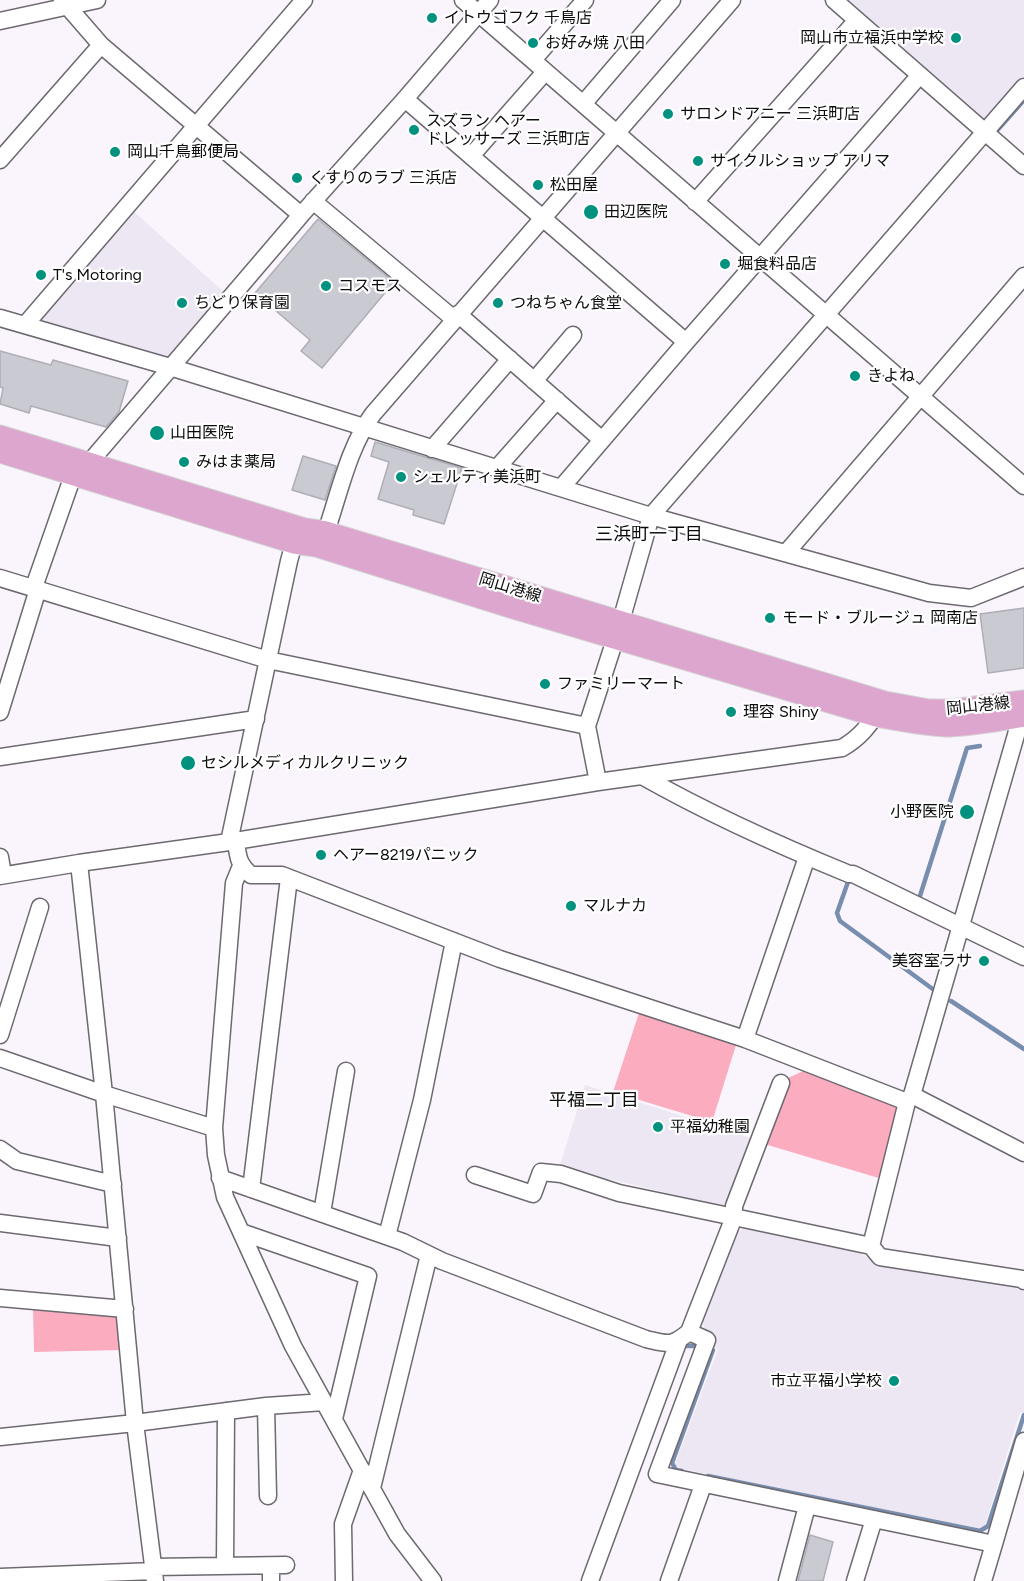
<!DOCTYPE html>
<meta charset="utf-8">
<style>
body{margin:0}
canvas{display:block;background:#faf5fd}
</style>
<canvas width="1024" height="1581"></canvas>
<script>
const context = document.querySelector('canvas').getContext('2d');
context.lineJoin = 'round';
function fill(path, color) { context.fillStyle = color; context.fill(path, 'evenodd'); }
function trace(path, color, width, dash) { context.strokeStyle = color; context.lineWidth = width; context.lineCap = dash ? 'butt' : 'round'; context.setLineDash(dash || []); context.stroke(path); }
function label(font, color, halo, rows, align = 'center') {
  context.font = font + ' Figtree,"Noto Sans JP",sans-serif'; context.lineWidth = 4.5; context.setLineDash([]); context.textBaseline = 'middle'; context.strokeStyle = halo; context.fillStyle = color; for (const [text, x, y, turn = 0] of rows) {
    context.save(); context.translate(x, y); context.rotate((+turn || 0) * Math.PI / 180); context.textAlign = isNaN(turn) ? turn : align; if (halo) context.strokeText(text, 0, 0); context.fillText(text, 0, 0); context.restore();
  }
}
fill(new Path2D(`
 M845,0h179v76l-37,43h-6z
 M131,209l94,84 -59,67 -129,-39z
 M585,1085l169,54 -25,64 -9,3 -110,-27 -2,3 -48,-17z
 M746,1228l110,23 22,13 140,22 6,6v121l-4,-1 -35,113 -5,4 -302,-61 -3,-4 43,-115 -7,-3 4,-13 -10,-3 -3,-12 33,-86z`), '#ede6f3');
fill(new Path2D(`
 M639,1013l97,32 -24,77 -99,-30z
 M803,1071l93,35 2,4 -16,69 -121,-36 27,-65z
 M33,1307l78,6 8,7 2,30 -87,2z`), '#fcacbf');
trace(new Path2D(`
 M994,134l30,-34
 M849,879l-12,34 3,8 94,69
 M922,900l-3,-1 48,-151 13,-2
 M951,1001l73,48
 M682,1346h18
 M682,1471l-6,-1 -4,-7 41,-113 -5,-1
 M708,1476l272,55 8,-5 36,-111`), '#788eaf', 4.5);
const building = new Path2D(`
 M318,219l76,63 -72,86 -21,-17 9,-11 -55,-47z
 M0,351l51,14 2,-5 75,21 -9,31 -13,15 -75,-21 -2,7 -29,-9 3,-16 -3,-1z
 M375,442l87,26 -18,56 -31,-9 1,-5 -36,-11 11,-37 -18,-6z
 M303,456l33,10 -11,34 -33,-10z
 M1024,608v60l-36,5 -8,-59z
 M810,1535l23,7 -10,39h-25z`);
fill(building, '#c9cad2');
trace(building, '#aeaeb7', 1.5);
const minor = new Path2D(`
 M62,0l39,45 200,170
 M463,0l561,486
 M834,0l190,166
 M0,21l97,-21
 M533,60l52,-60
 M405,99l281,243
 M583,104l89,-104
 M471,156l74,-84
 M0,160l101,-115
 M313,201l141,118
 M695,202l162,-182
 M458,314l144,126
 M0,318l170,49 481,149 278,77 42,5 53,-21
 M25,325l279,-325
 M534,381l39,-46
 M432,449l78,-90
 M497,468l60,-68
 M86,472l3,-9 212,-248 104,-116 85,-99
 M561,488l125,-146 234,-267
 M320,540l6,-8c13,-38 23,-86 47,-118l359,-414
 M786,553l238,-277
 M0,578l268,82 319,66
 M34,587l43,-123
 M0,712l38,-123
 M0,757l256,-38
 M642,776c67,38 136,69 207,98h4l171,83
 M598,782l-11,-56 34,-105 30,-105 373,-429
 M236,841c2,16 2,23 15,34h31l218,84 245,80 162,63
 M229,842l60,-281 5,-18 7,-9
 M0,857l3,18
 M79,863l25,231 31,329 20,158
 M241,866l-7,17 -20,245 2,27 9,42 68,149 104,188 36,47
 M0,876l79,-13 150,-21 369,-60 244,-34c19,-11 27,-23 39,-40
 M0,1035l40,-128
 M745,1039l62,-182
 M0,1058l104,36 110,34
 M912,1095l112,58
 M0,1149l17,12 96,23
 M475,1175l58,19 8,-22 20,2 58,19 115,24v-11l47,-123
 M220,1178l183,64 39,19 204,78c22,5 25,8 43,-7l45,-115 137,29 9,11 142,22 2,2
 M251,1189l38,-311
 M322,1213l24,-142
 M0,1223l118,15
 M241,1232l127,44 -34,143
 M387,1236l35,-136 32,-159
 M871,1246l36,-144 5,-7 104,-360 6,-28
 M0,1298l125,11
 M689,1332l18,8 -50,134 337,70 30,-103
 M266,1406l2,90
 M0,1437l135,-14 131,-17 58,-4
 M372,1488l57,-233
 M225,1566l1,-155
 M153,1567l133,-2
 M0,1577l154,-6
 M271,1581v-15
 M344,1581l-1,-57 19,-54
 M590,1581l89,-241
 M669,1581l34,-96
 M787,1581l20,-75
 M855,1581l19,-62
 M983,1581l11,-37`);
const major = new Path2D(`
 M0,436l305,93 21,3 559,170 44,8h22l73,-9
 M0,452l294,91 22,3 194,61 366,109c22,4 46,9 69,10 26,0 53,-6 79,-10`);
trace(minor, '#6d6970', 19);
trace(major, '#d3d3d3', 23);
trace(minor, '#fff', 16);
trace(major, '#dda6cf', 21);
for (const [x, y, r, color] of [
 [432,18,6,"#00927f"],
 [956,38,6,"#00927f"],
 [533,43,6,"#00927f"],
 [668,114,6,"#00927f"],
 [414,130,6,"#00927f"],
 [115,152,6,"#00927f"],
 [698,161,6,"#00927f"],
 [297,178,6,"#00927f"],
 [538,185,6,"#00927f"],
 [591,212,8,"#00927f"],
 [725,264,6,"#00927f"],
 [41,275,6,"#00927f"],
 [326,286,6,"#00927f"],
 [182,303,6,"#00927f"],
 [498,303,6,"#00927f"],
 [855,376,6,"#00927f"],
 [157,433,8,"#00927f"],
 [184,462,6,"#00927f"],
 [401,477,6,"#00927f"],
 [770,618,6,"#00927f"],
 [545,684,6,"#00927f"],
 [731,712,6,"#00927f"],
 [188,763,8,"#00927f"],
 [967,812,8,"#00927f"],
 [321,855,6,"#00927f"],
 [571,906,6,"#00927f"],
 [984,961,6,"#00927f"],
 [658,1127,6,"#00927f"],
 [894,1381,6,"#00927f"]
]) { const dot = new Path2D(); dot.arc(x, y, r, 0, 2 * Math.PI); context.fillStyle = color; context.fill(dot); trace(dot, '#fff', 2); }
label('16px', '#0c0b0d', '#fff', [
 ["イトウゴフク 千鳥店",444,18],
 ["岡山市立福浜中学校",944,38,"right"],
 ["お好み焼 八田",545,43],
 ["サロンドアニー 三浜町店",680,114],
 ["スズラン ヘアー",426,121],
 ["ドレッサーズ 三浜町店",426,139],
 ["岡山千鳥郵便局",127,152],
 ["サイクルショップ アリマ",710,161],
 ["くすりのラブ 三浜店",309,178],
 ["松田屋",550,185],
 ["田辺医院",604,212],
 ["堀食料品店",737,264],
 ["T's Motoring",53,275],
 ["コスモス",338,286],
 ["ちどり保育園",194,303],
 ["つねちゃん食堂",510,303],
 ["きよね",867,376],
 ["山田医院",170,433],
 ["みはま薬局",196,462],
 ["シェルティ美浜町",413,477],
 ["モード・ブルージュ 岡南店",782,618],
 ["ファミリーマート",557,684],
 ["理容 Shiny",743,712],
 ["セシルメディカルクリニック",201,763],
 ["小野医院",954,812,"right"],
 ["ヘアー8219パニック",333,855],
 ["マルナカ",583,906],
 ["美容室ラサ",972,961,"right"],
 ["平福幼稚園",670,1127],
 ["市立平福小学校",882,1381,"right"]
], 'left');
label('16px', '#0c0b0d', '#fff', [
 ["岡山港線",510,588,17],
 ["岡山港線",978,706,-6]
]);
label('18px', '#0c0b0d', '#fff', [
 ["三浜町一丁目",649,535],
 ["平福二丁目",594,1101]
]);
</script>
